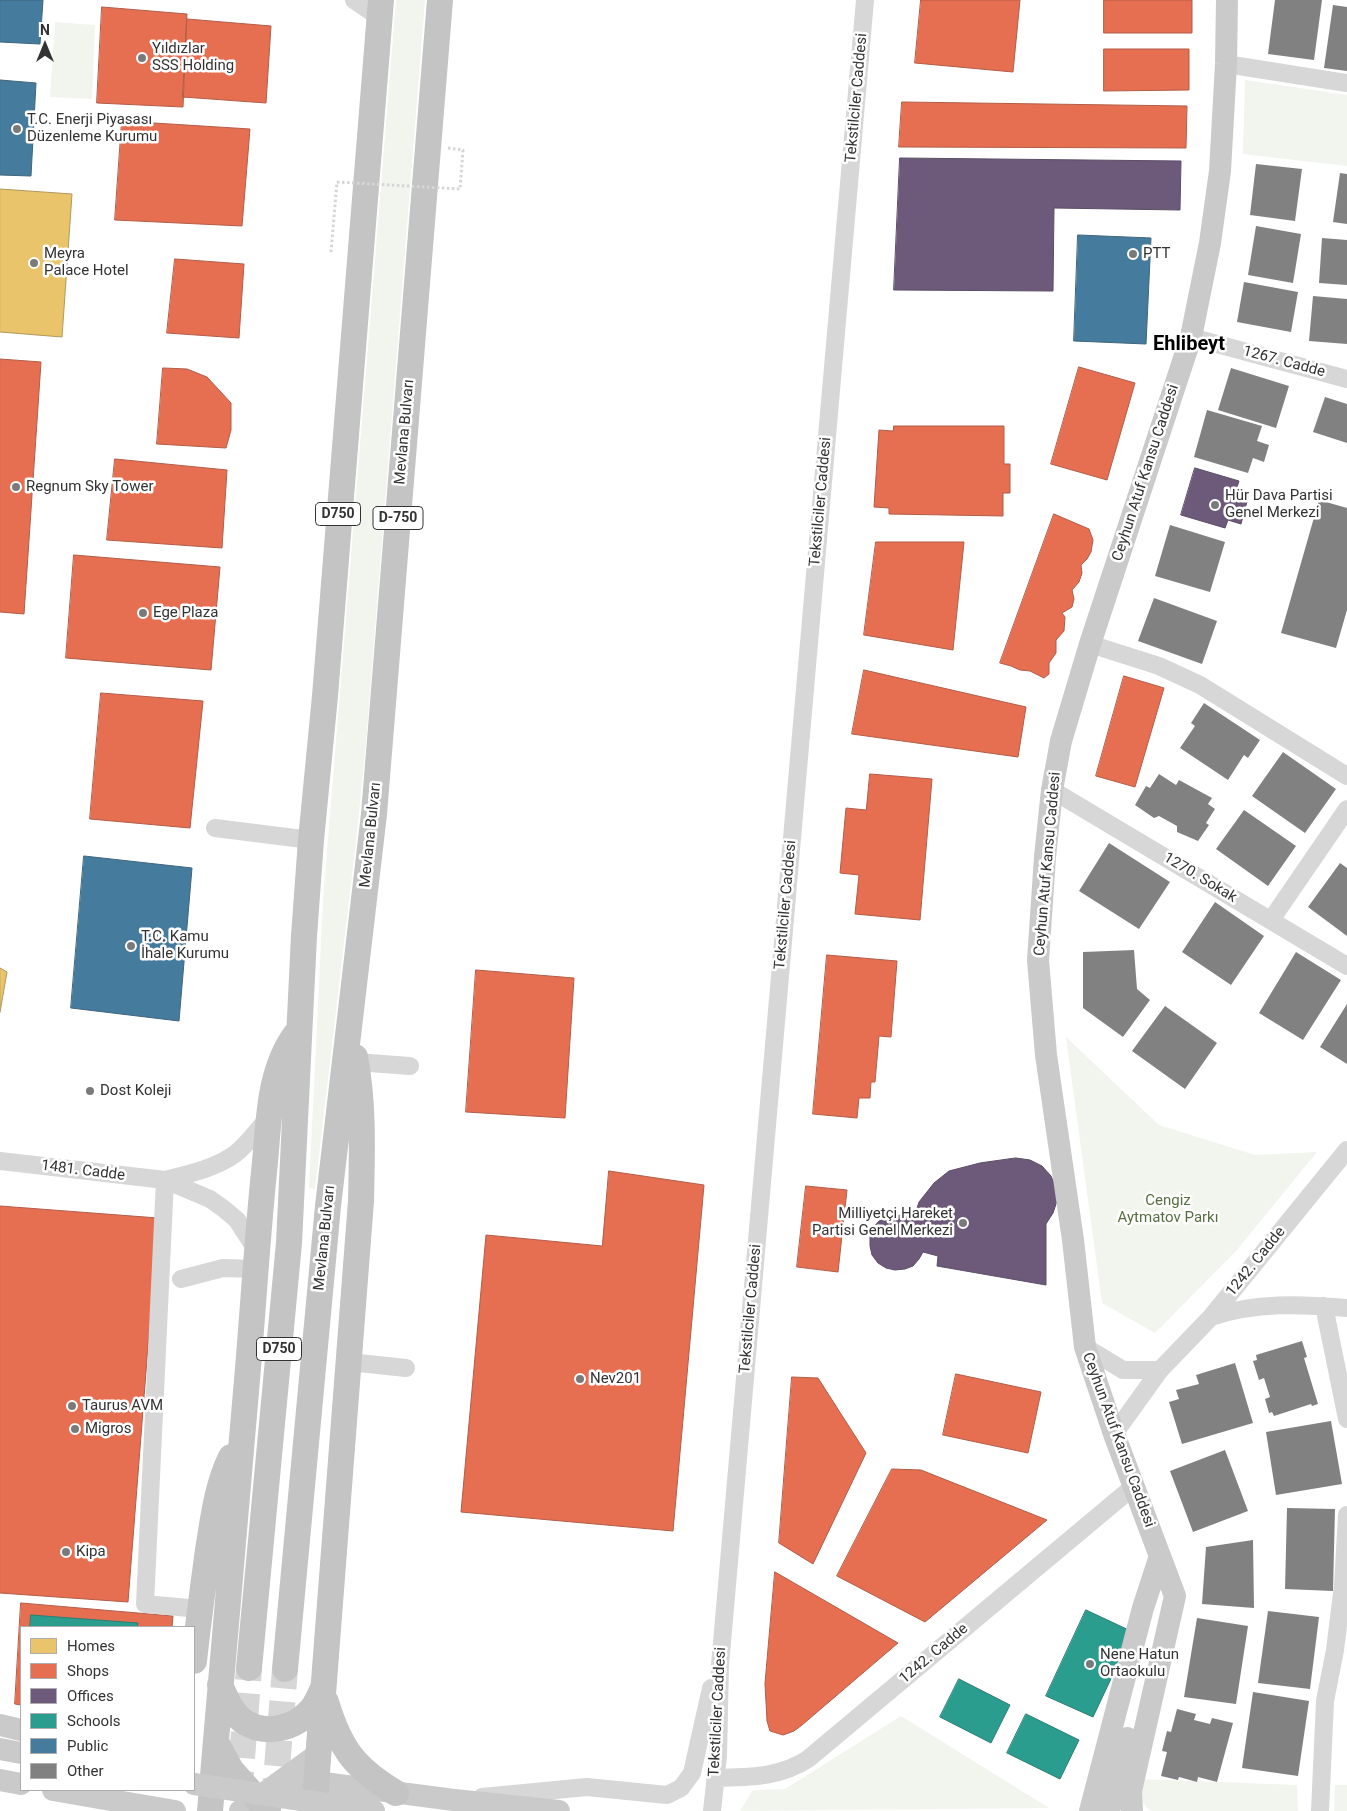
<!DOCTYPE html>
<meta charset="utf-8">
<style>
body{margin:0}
#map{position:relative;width:1347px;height:1811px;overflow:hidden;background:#fff;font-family:Roboto,sans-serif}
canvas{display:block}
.legend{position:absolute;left:20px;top:1626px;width:175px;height:165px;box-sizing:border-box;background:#fff;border:1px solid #adadad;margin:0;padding:6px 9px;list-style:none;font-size:15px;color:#333}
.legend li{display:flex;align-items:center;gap:10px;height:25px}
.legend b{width:25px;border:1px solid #adadad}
.north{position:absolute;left:20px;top:20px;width:50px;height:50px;-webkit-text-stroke:4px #fff;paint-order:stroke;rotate:0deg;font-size:14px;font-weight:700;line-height:20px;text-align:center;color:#333}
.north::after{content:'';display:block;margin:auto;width:18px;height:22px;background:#333;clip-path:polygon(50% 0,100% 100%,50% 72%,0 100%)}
</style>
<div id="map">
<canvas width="1347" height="1811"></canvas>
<ul class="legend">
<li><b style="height:14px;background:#e9c46a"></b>Homes</li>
<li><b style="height:14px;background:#e76f51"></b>Shops</li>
<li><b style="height:14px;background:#6d597a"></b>Offices</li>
<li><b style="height:14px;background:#2a9d8f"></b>Schools</li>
<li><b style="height:14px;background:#457b9d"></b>Public</li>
<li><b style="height:14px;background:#818181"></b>Other</li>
</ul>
<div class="north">N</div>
</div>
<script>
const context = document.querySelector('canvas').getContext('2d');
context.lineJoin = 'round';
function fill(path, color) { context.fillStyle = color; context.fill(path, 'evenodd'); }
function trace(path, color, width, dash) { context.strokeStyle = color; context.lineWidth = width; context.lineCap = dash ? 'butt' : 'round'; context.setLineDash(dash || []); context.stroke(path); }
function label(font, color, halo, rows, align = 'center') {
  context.font = font + ' Roboto,sans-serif'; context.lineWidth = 5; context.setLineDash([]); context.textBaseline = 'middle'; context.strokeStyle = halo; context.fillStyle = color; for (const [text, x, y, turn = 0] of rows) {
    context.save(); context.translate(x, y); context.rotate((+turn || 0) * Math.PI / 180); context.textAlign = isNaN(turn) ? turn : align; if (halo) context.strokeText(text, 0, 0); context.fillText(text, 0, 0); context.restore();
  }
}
fill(new Path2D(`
 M396,0h29l-59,742 -9,91 -42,356 -6,-1 14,-287z
 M55,22l40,3 -3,74 -42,-2z
 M1245,80l102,15v71l-104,-12z
 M1066,1037l93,88 96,30 62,-3 -81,99 -81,82 -53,-30z
 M901,1716l148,92 -309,3 13,-21 32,-1z
 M1139,1779l158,6 1,26h-147c-12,-9 -12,-18 -12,-32z
 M1335,1785h12v26h-13z`), '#f1f5ed');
const homes = new Path2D(`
 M0,189l72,5 -10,143 -62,-5z
 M0,968l7,4 -7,40z`);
fill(homes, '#e9c46a');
trace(homes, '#b2985a', 1);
const shops = new Path2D(`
 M921,0h99l-7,72 -98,-9z
 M1104,0h88v33h-88z
 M102,7l85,7 -4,93 -86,-4z
 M187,19l84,7 -5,77 -83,-6z
 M1104,49h85v41l-85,1z
 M902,102l285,4 -1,42 -287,-1z
 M122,121l128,8 -8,97 -127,-6z
 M175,259l69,5 -5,74 -72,-5z
 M0,359l41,3 -17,252 -24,-2z
 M1079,367l56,16 -28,97 -56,-16z
 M163,368l24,1 20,8 24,26v27l-5,18 -69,-4z
 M894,426h110v38h6v29h-7v23l-114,-2v-6l-15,-1 5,-77 14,1z
 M115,459l112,11 -5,78 -115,-8z
 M1054,514l35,15 4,11 -2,12 -4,7 -6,6 1,8 -3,9 -7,8 2,9 -2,8 -10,6 3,4 -1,14 -8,9v13l-7,10v11l-5,4 -14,-7 -10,-1 -9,-4 -11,-3z
 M876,542h88l-11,108 -89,-15z
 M74,555l146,12 -9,103 -145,-12z
 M864,670l162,37 -8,50 -166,-23z
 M1124,676l40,12 -29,99 -39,-11z
 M101,693l102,8 -13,127 -100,-9z
 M870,774l62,5 -12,141 -65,-6 4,-39 -19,-2 6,-65 20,2z
 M827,955l70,6 -6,76 -12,-1 -4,46h-4l-1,16h-11l-2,20 -44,-4z
 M476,970l98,8 -9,140 -99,-6z
 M609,1171l95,14 -31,346 -212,-19 25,-277 116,11z
 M806,1186l41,4 -9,82 -41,-5z
 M0,1206l158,12 -30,384 -128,-9z
 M956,1374l85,18 -13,61 -85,-18z
 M792,1377l26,1 48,75 -53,111 -34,-21z
 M892,1469l29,1 126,50 -122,102 -88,-46z
 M775,1572l123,71 -96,82 -8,6 -11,4 -13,-4 -3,-10 -2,-37z
 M21,1603l152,13 -1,11h-151v78l-6,-1z`);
fill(shops, '#e76f51');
trace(shops, '#b15d48', 1);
const offices = new Path2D(`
 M900,158l281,3 -1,49 -126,-2 -1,83 -159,-1z
 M1195,468l44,13 -3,9 13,4 -8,30 -13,-4 -3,8 -44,-13z
 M1016,1158l14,2 12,6 9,10 5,12 1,13 -4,12 -7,11v61l-109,-19 1,-10 -15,-4 -4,7 -6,7 -8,3 -10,1 -9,-2 -8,-5 -6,-8 -2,-9v-9l3,-9 6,-7 9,-4 8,-2 9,1 8,4 6,-18 15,-19 15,-12 31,-8z`);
fill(offices, '#6d597a');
trace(offices, '#5c4e65', 1);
const schools = new Path2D(`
 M1086,1610l47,22 -40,85 -47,-21z
 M31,1615l107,8 -1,4h-107z
 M959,1679l51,26 -19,38 -51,-26z
 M1026,1714l53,26 -19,39 -53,-26z`);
fill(schools, '#2a9d8f');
trace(schools, '#2d7d73', 1);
const public = new Path2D(`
 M0,0h43l-3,44 -40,-2z
 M0,80l36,3 -5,93 -31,-1z
 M1078,235l73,3 -5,106 -72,-3z
 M84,856l108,12 -13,153 -108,-13z`);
fill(public, '#457b9d');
trace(public, '#40657d', 1);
fill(new Path2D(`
 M1275,0h47l-8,60 -46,-6z
 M1333,5l14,2v64l-23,-3z
 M1256,164l46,5 -7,52 -45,-6z
 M1340,173l7,1v50l-14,-2z
 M1256,226l45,8 -8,49 -45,-8z
 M1322,238l25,2v45l-28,-2z
 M1244,282l54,10 -7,40 -54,-10z
 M1313,296l34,3v45l-38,-3z
 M1231,368l58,18 -13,42 -58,-18z
 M1325,397l22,7v39l-34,-11z
 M1207,410l55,16 -5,15 12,4 -5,17 -11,-4 -5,15 -54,-16z
 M1319,500l28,8v102l-11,38 -55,-15z
 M1170,525l55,17 -15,50 -55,-16z
 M1154,598l63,23 -15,43 -64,-23z
 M1204,703l56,37 -12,18 -4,-3 -16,25 -48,-32 15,-22 -4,-3z
 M1283,752l53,37 -31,44 -53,-37z
 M1159,774l17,11 3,-5 33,18 -4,6 7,5 -9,14 3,2 -11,16 -21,-9v-6l-18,-10 -5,2 -19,-13 11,-19 4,2z
 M1244,810l52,36 -28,40 -52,-37z
 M1109,843l61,39 -31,47 -60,-38z
 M1340,863l7,5v68l-39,-29z
 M1215,902l49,34 -33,49 -49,-33z
 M1134,950l3,39 13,11 -27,37 -40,-29v-56z
 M1296,952l45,28 -38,60 -44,-27z
 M1347,1004v60l-27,-17z
 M1165,1006l52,37 -32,46 -53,-38z
 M1302,1341l5,16 -3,1 14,46 -6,2 -1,-2 -37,12 -2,-4 -3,1 -4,-14 5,-2 -6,-19 -5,2 -6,-19 4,-1 -1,-5z
 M1235,1363l18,60 -71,21 -13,-42 10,-3 -3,-9 23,-6 -3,-9z
 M1331,1421l11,63 -66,11 -10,-63z
 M1225,1450l23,61 -55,21 -23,-61z
 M1287,1508l48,1 -2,82 -48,-2z
 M1253,1540l1,68 -52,-4 4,-57z
 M1268,1611l51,6 -9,72 -52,-6z
 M1197,1618l51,8 -12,78 -52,-7z
 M1253,1692l56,9 -11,75 -56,-8z
 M1177,1709l19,5 -2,6 16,4 2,-6 21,5 -16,59 -19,-5 -1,5 -18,-5 -1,3 -17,-4 6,-24 -5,-1 5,-20 4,1z`), '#818181');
trace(new Path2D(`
 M239,1797l10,-129
 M274,1805l11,-136`), '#d6d6d6', 26, [26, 13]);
trace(new Path2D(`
 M448,148l15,2 -3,39
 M331,252l6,-70`), '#d6d6d6', 3, [2.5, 2.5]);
trace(new Path2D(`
 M354,0l25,17
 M1226,64l121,19
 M1191,337l156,42
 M1090,644l69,22 41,19 147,91
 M1052,790l295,176
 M215,828l96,12
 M1271,920l76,-111
 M356,1062l54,4
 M0,1161l165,19 45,19 14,10 13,11 20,31
 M165,1180l-20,424 55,5
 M165,1180c23,-6 51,-12 70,-26 13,-10 24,-26 35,-38
 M181,1279l42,-11 33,1
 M1324,1306l23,113
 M1211,1317c45,-15 90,-13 136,-9
 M1085,1347l38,23h37
 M349,1362l57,6
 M1114,1434l46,-64 51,-53 136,-167
 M715,1778c33,-1 64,0 93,-19l325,-272
 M482,1797l105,-10 80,8 14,-7 11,-15 19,-85
 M712,1811l6,-55 2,-91 145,-1665
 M1320,1811l5,-110 10,-51 8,-65 4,-70`), '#d7d7d7', 18);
trace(new Path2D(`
 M0,1725l21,5
 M0,1749l21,4
 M0,1780l21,4
 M269,1804l20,-14 27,-8 138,18 105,11
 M240,1811l78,-57
 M1090,1811l53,-203 17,-52
 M1109,1811l18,-73
 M1132,1811l-1,-20 44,-195 -61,-162 -29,-87 -12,-107 -27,-185 -8,-95 7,-103 7,-67 9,-49 29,-97 101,-307 19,-94 10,-72 6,-107 1,-64`), '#cacaca', 22);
trace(new Path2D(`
 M194,1661c4,-37 9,-74 14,-111 5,-31 9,-65 23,-93
 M249,1668l40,-425 15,-307 7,-96 14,-144 56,-696
 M285,1669l43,-463 46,-392 66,-814
 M220,1685c6,13 11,27 23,36 22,15 51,8 68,-11 5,-6 8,-13 11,-20
 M326,1702c14,46 28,66 70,91
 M216,1742l15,28 37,41
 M210,1811c12,-144 26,-288 37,-431 6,-70 10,-139 17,-208 5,-45 3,-98 31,-137
 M314,1811l47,-610c1,-48 3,-96 -6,-144`), '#c4c4c4', 26);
trace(new Path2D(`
 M337,182l123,7`), '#d6d6d6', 3, [2.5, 2.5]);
trace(new Path2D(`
 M194,1784l180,27
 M53,1790l122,21`), '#cacaca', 22);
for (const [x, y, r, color] of [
 [142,58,5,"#7a7a7a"],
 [17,129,5,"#7a7a7a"],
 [1133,254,5,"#7a7a7a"],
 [34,263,5,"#7a7a7a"],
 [16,487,5,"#7a7a7a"],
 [1215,505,5,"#7a7a7a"],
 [143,613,5,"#7a7a7a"],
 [131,946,5,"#7a7a7a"],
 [90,1091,5,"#7a7a7a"],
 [963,1223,5,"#7a7a7a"],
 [580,1379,5,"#7a7a7a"],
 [72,1406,5,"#7a7a7a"],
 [75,1429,5,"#7a7a7a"],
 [66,1552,5,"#7a7a7a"],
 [1090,1664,5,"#7a7a7a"]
]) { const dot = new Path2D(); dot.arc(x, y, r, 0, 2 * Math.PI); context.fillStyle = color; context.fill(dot); trace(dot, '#fff', 2); }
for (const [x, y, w] of [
 [338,514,45],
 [398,518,50],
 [279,1349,45]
]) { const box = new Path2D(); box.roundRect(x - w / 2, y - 11.5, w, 23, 4); context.fillStyle = '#fff'; context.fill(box); trace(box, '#333', 1); }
label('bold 14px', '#333', null, [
 ["D750",338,514],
 ["D-750",398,518],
 ["D750",279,1349]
]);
label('15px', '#333', '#fff', [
 ["Yıldızlar",152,49],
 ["SSS Holding",152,66],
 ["T.C. Enerji Piyasası",27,120],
 ["Düzenleme Kurumu",27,137],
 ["Meyra",44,254],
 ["Palace Hotel",44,271],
 ["PTT",1143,254],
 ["Regnum Sky Tower",26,487],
 ["Hür Dava Partisi",1225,496],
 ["Genel Merkezi",1225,513],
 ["Ege Plaza",153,613],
 ["T.C. Kamu",141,937],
 ["İhale Kurumu",141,954],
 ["Dost Koleji",100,1091],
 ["Milliyetçi Hareket",953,1214,"right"],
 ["Partisi Genel Merkezi",953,1231,"right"],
 ["Nev201",590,1379],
 ["Taurus AVM",82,1406],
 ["Migros",85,1429],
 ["Kipa",76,1552],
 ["Nene Hatun",1100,1655],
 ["Ortaokulu",1100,1672]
], 'left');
label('15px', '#333', '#fff', [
 ["Tekstilciler Caddesi",857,98,-85],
 ["1267. Cadde",1284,362,15],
 ["Mevlana Bulvarı",405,432,-85],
 ["Ceyhun Atuf Kansu Caddesi",1146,473,-72],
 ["Tekstilciler Caddesi",821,502,-85],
 ["Mevlana Bulvarı",371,835,-84],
 ["Ceyhun Atuf Kansu Caddesi",1048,864,-85],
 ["1270. Sokak",1200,878,31],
 ["Tekstilciler Caddesi",786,905,-85],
 ["1481. Cadde",83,1171,7],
 ["Mevlana Bulvarı",325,1238,-84],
 ["1242. Cadde",1256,1262,-51],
 ["Tekstilciler Caddesi",751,1309,-85],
 ["Ceyhun Atuf Kansu Caddesi",1118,1440,70],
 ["1242. Cadde",934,1654,-40],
 ["Tekstilciler Caddesi",718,1712,-87]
]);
label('15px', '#56703f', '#fff', [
 ["Cengiz",1168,1201],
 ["Aytmatov Parkı",1168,1218]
]);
label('bold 20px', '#000', '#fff', [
 ["Ehlibeyt",1189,345]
]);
</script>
